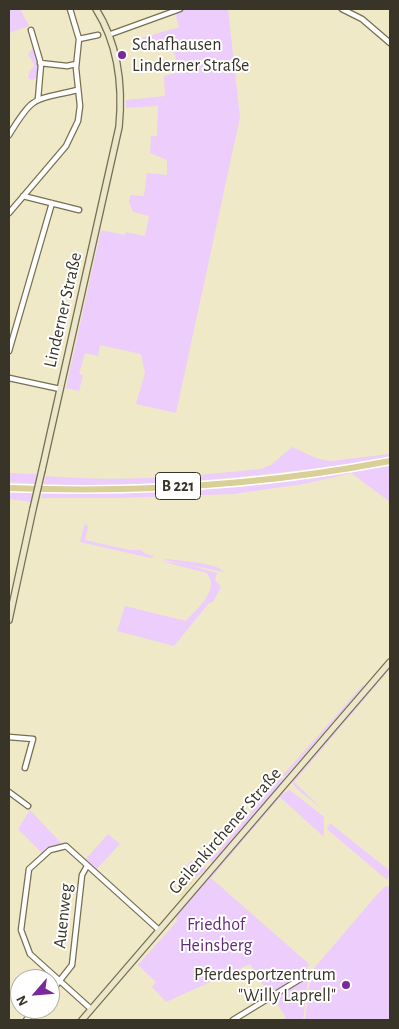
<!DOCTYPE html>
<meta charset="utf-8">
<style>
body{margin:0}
#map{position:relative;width:399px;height:1029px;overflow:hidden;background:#f0e9c7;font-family:"Alegreya Sans",sans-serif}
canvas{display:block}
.frame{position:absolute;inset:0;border:10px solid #383528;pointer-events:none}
.north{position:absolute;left:10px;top:969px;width:50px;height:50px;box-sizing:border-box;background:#fff;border:1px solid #afaea9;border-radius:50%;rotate:243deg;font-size:14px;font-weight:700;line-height:20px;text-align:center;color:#383528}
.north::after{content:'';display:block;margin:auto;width:18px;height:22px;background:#79299a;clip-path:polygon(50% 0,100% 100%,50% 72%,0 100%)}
</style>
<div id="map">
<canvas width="399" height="1029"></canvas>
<div class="frame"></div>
<div class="north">N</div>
</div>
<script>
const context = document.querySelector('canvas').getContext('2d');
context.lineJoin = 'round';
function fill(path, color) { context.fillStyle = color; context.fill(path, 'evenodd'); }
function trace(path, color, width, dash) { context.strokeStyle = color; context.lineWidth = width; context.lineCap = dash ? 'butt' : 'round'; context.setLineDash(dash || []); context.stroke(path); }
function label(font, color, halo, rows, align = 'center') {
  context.font = font + ' "Alegreya Sans",sans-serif'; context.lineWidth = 4; context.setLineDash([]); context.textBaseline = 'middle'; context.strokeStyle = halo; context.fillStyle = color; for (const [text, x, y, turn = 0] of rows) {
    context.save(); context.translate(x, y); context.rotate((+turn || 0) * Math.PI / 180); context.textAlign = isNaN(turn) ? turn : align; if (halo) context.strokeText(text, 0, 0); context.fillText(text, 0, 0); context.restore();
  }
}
fill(new Path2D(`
 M184,869l12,9 -14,20 -13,-11z`), '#eae1b7');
fill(new Path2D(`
 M9,9h11l9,17 -20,7z
 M185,9h43l12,108 -64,296 -40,-9 9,-31 -4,-19 -41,-9 -2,11 -13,-3 -6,21 4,1 -4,16 -13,-3 35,-158 24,5 1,-3 19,4 4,-20 -16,-4 -4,-10 1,-7 14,1 3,-23 20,2v-15l-17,-7 1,-17h6l1,-30 -32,2v-8l39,-4 -1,-20 15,-4 -7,-28 -28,7 -2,-13 37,-11 -4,-15z
 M34,47l5,19 -2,12 -5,2 -4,-2 2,-8 5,-4 -7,-12z
 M57,390l1,1 -21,93 -28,-2v-9l29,1z
 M292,447l24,11 14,3 60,-7v4c-115,18 -230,28 -347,29l3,-11c71,6 143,1 214,-7l11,-4z
 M390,466v36l-39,-29 -47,11 -71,10 -116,4h-76l2,-7c72,3 147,2 219,-8 43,-6 85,-14 128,-17z
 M9,489l27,2 -4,11 -23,-3z
 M85,523l3,4 -3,13 44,10h12l5,4 8,2 -3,2 -71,-16z
 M167,559c13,2 49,3 57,13l-60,-12z
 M160,561l29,4 28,8 -2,7 6,7 -8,15 -4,1 -35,43 -57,-15 8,-25 61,15c11,-13 34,-30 21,-48z
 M390,665v4l-96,113 28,27 -26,-21 -4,-6 2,-3z
 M363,685l1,1 -79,91 -2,-2z
 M281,777l3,3 -69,81 69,-79 -77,89 6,-8 -3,-2 -6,5 2,3 -10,9 -12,-9 7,-8 18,-1 7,-6z
 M290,790l34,27v20l-44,-40 -69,81 98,86 -4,9 -35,23 -20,-32 -84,38 -14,-15 4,-5 -18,-17 39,-44 -1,-6 94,-109 12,-12z
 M30,810l33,35 -14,3 -6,6 -25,-25z
 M330,823l60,48 -3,9 -60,-51z
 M108,834l12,10 -25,27 -11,-10z
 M390,881v139h-85l6,-48 63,-74 10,-11 5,-1z
 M305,976l3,3 -5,41h-22l5,-3 -13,-19z`), '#eccdfc');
const street = new Path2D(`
 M70,9l9,30
 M342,9l20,10 28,24
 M31,30l10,34 -3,35
 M111,34l69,-25
 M40,63l27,3 9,-2
 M9,135c25,-41 24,-34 68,-45
 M23,196l56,14
 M9,213l57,-67 12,-25 2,-15 -4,-38 3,-29 19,-4
 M9,351l43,-148
 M9,378l51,11
 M9,737l24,2 -8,29
 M9,792l19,14
 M50,993l22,-28 10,-90 5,-9
 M91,1009l-61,-55 -9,-24 8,-61 21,-19 16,-4 93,84
 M26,1020l10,-11
 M233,1020l77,-47`);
const secondary = new Path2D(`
 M42,470l77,-343c4,-41 -1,-83 -23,-118
 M9,620l24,-111
 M82,1020l308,-358`);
const primary = new Path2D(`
 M9,488c127,5 256,-3 381,-27`);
trace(street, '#767051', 7);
trace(secondary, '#767051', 8);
trace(primary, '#fff', 9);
trace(street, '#fff', 4.5);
trace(secondary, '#ece7cb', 5.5);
trace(primary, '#dacf97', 6);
const secondaryBridge = new Path2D(`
 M33,509l9,-39`);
trace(secondaryBridge, '#767051', 8, []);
trace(secondaryBridge, '#ece7cb', 5.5);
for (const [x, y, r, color] of [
 [122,55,5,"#79299a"],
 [346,985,5,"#79299a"]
]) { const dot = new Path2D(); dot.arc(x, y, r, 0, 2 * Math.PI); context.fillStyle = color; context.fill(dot); trace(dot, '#fff', 2); }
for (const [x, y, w] of [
 [178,486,45]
]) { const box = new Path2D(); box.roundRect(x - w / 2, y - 13.5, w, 27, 4); context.fillStyle = '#fff'; context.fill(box); trace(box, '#383528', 1); }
label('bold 16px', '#383528', null, [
 ["B 221",178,486]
]);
label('18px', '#383528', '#fff', [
 ["Schafhausen",132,45],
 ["Linderner Straße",132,66],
 ["Pferdesportzentrum",336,975,"right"],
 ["\"Willy Laprell\"",336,996,"right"]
], 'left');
label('18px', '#383528', '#fff', [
 ["Linderner Straße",63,310,-77],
 ["Geilenkirchener Straße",225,831,-49],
 ["Auenweg",63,916,-84]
]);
label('18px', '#632a7c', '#fff', [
 ["Friedhof",216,925],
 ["Heinsberg",216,946]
]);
</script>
